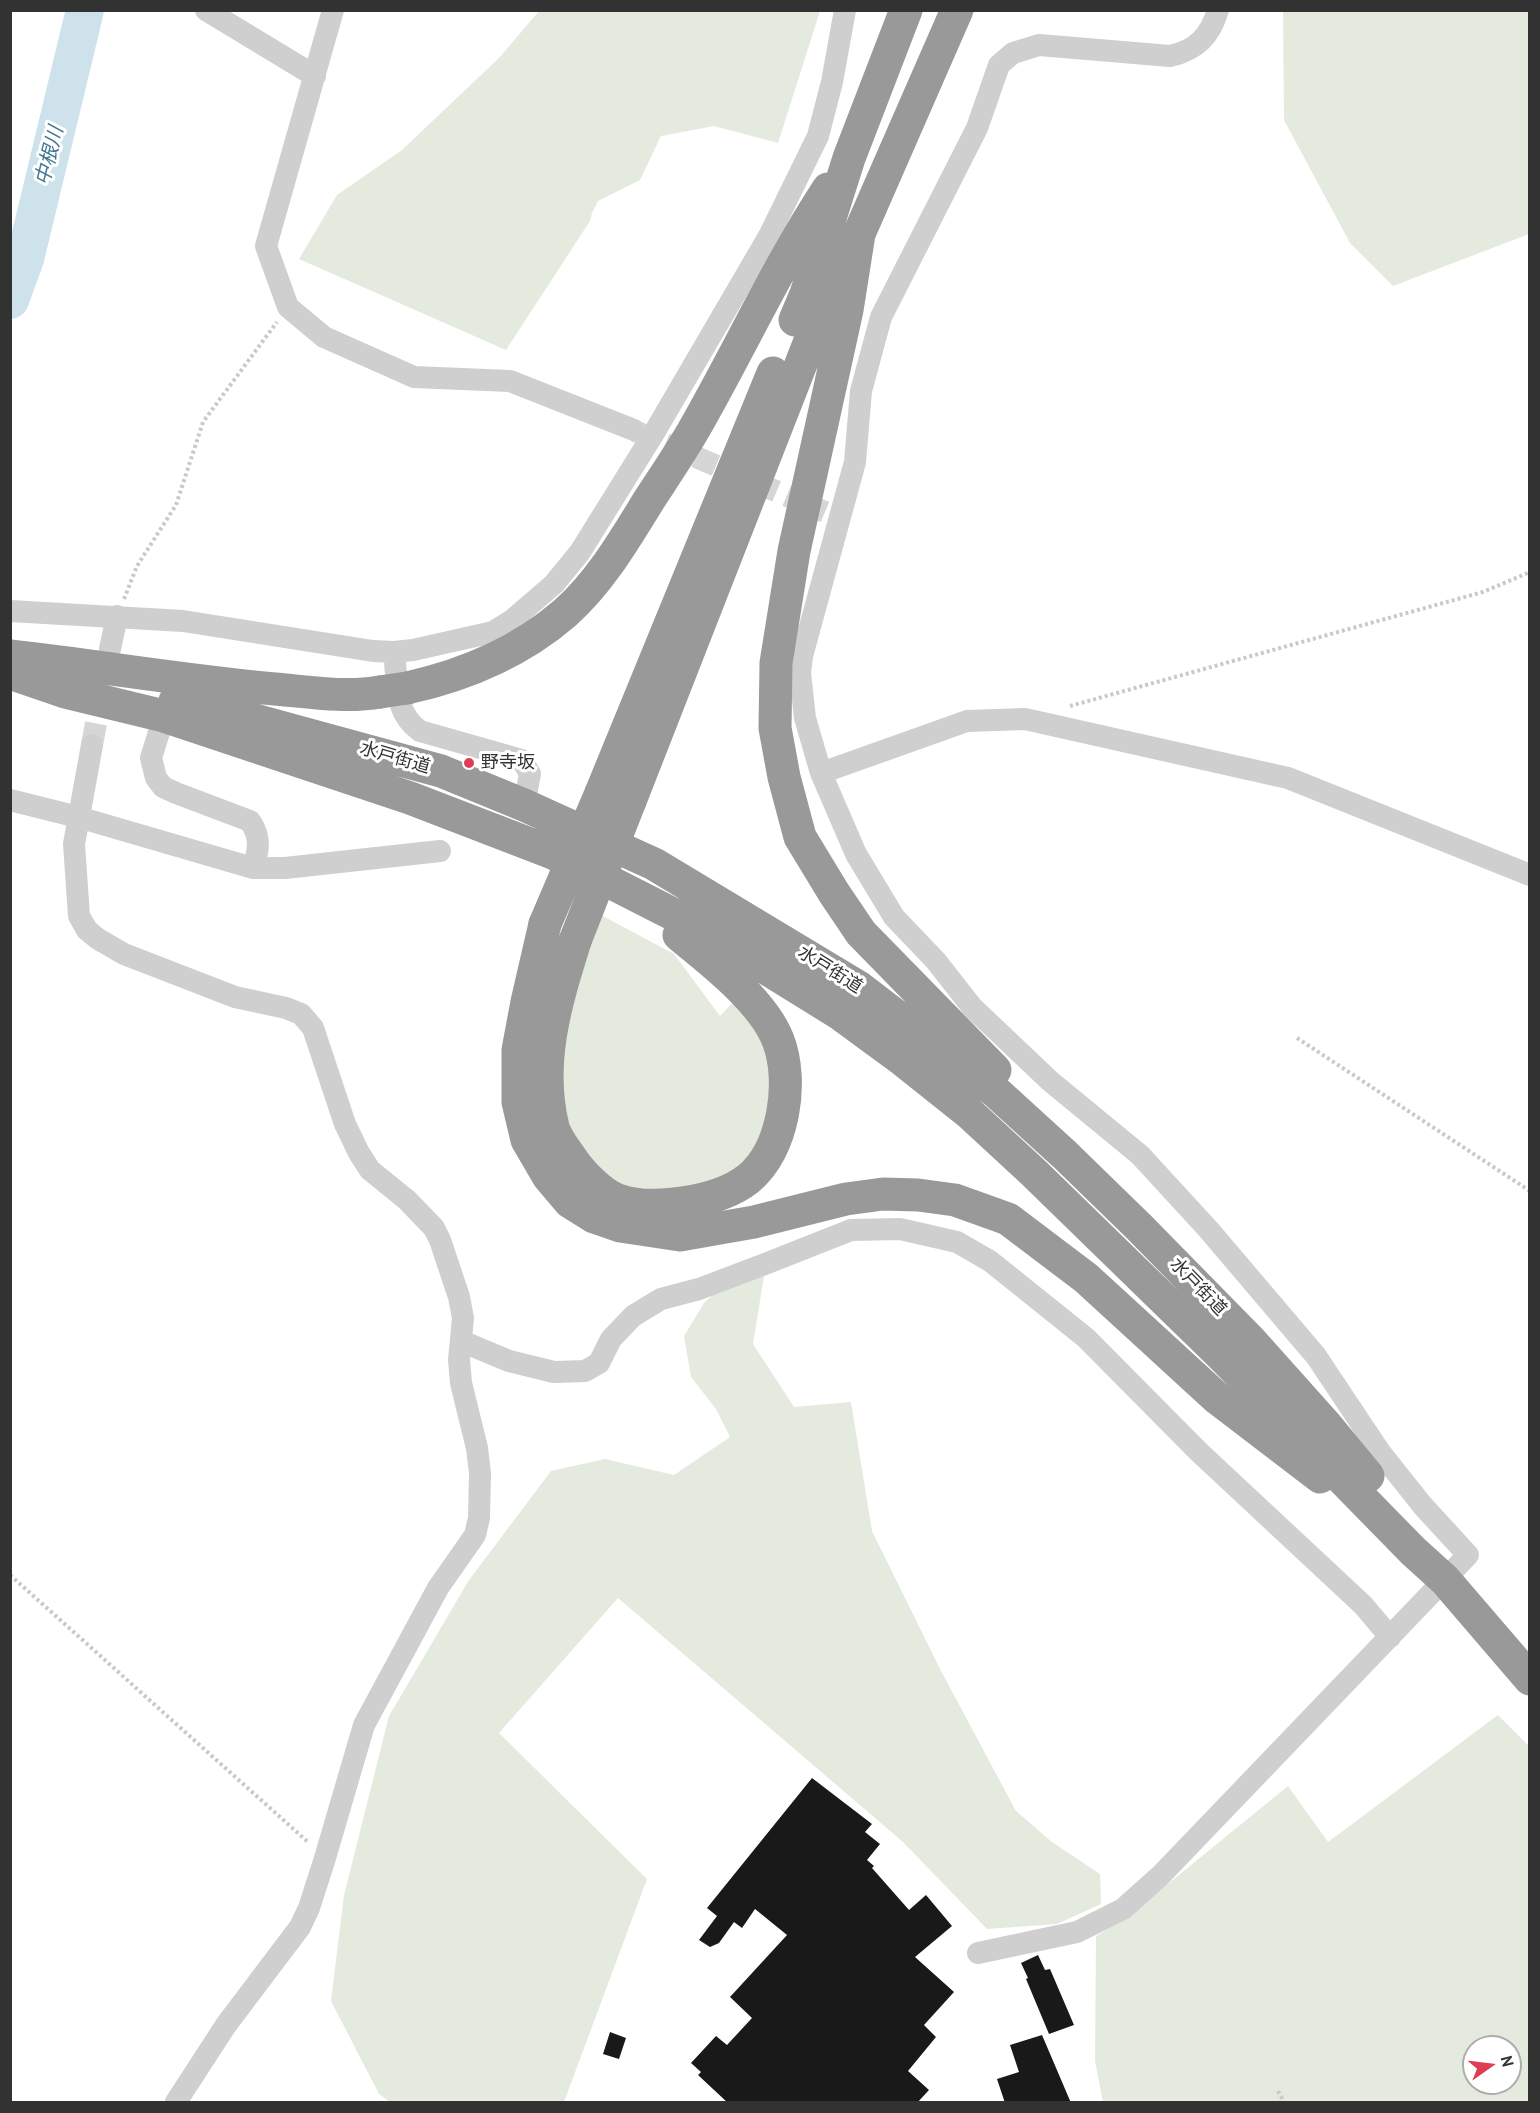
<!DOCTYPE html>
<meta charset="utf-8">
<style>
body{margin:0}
#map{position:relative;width:1540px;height:2113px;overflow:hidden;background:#fff;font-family:"PT Sans",sans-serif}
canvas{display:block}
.frame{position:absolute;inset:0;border:12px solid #323232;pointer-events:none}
.north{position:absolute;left:1462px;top:2035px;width:60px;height:60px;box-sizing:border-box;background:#fff;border:2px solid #adadad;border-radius:50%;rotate:76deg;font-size:16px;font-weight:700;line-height:24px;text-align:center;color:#323232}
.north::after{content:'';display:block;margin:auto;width:21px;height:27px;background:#de3e51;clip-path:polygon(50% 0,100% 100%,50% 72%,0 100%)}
</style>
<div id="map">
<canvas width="1540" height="2113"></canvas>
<div class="frame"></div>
<div class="north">N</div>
</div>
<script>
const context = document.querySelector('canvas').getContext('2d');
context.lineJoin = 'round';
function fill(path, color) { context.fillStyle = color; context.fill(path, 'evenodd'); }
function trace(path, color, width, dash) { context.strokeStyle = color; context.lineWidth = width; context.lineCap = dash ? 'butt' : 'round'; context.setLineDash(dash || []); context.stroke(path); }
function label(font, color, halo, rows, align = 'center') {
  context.font = font + ' "PT Sans","Noto Sans JP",sans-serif'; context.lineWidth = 6; context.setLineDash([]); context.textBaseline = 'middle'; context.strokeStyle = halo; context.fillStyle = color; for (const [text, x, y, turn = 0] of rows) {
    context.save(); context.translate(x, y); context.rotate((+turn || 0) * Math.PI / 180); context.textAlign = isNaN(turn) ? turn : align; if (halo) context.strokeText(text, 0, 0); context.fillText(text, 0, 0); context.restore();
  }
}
fill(new Path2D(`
 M539,11h281l-42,132 -64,-17 -53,10 -21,44 -42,21 -6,12 -2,8 -84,129 -207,-91 38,-64 65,-45 97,-92z
 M1283,11h246v223l-136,52 -43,-43 -66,-123z
 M599,914l75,40 46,62 17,-18 28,43 8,51 -16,57 -20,21 -54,24 -59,-8 -20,-10 -29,-32 -16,-40 -2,-47z
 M764,1276l-11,68 41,63 57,-5 21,129 68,138 76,142 36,31 48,32 1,30 -44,20 -70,5 -84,-87 -285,-244 -119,135 148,146 -83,223h-174l-11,-8 -48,-93 13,-106 45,-179 80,-136 82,-109 54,-12 69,16 56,-38 -14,-28 -25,-32 -7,-41 20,-33 22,-20z
 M1498,1715l31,31v356h-426l-8,-41 1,-125 29,-17 163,-133 40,56zM1474,2047h36v36h-36z`), '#e5eade');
trace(new Path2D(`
 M10,300l15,-41 60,-249`), '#cee2ec', 38);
fill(new Path2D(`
 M812,1778l60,46 -7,8 15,12 -13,16 7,6 -2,2 37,42 17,-15 26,31 -37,31 39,35 -30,33 12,12 -28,34 21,19 -12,13h-189l-30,-28 3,-3 -10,-9 25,-27 11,9 25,-27 -22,-21 57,-62 -32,-26 -13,19 -8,-6 -15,21 -9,4 -11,-7 18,-24 -10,-8z
 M1038,1955l7,15 5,-1 24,56 -25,9 -23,-55 2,-1 -7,-15z
 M610,2032l16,6 -7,21 -16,-5z
 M1042,2035l29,68h-66l-8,-24 22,-7 -9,-27z`), '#191919');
trace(new Path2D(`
 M635,431l190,81
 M92,745l11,-59`), '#d6d6d6', 22, [22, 11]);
trace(new Path2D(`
 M124,599l13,-33 39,-61 27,-83 74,-100
 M1070,706l413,-114 47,-20
 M1297,1038l233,153
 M10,1575l299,268
 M1278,2091l6,11`), '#c9c9c9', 4, [3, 3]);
trace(new Path2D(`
 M206,10l109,66
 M333,10l-67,236 22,61 36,30 90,40 96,4 124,49
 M10,611l173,10 190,30 21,1 19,-2 80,-18 18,-11 43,-37 26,-32 74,-119 115,-197 49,-100 14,-54 13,-72
 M110,649l7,-33
 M394,652c4,30 -1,60 26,79l102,29 8,14 -6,31
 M164,716l-13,42 5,20 7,9 13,6 74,28c11,16 9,29 3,47
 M92,745l-18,99 5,72 8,14 11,9 26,15 111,43 51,11 15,6 12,14 32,96 14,29 11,17 37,30 27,28 6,12 19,57 4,21 -4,42 2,23 16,65 3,25 -1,45 -4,17 -37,53 -74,137 -39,133 -16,50 -9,19 -74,98 -50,77
 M821,773l146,-52 58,-2 263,59 242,97
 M10,800l68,17 175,51h32l155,-17
 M461,1341l48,20 45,11 31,-1 14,-8 12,-24 22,-23 28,-17 38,-10 66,-25 86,-34 49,-1 57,13 33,19 96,77 113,114 164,153 27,32
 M978,1953l99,-21 46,-23 37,-33 308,-321 -45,-49 -43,-54 -64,-96 -108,-127 -68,-74 -90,-74 -78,-74 -36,-46 -42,-44 -38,-63 -35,-81 -16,-55 -5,-45 2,-17 53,-194 6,-71 20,-74 96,-189 22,-63 14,-12 26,-8 131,11c27,-6 40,-20 48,-46`), '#cfcfcf', 22);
trace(new Path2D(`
 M859,234l-12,76 -53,241 -18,112 -1,65 9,49 16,60 34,56 27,40 134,137
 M795,320l11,-26 43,-136 57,-148
 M10,656c89,10 176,25 265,33 34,3 71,9 105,3
 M21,677l44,15 99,24 246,82 143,55 153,78 134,83 64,47 64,51 66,61 190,185 189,193 32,29 85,99
 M407,688c59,-13 113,-36 158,-75 35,-31 60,-74 84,-113 15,-23 30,-45 44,-69 46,-80 84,-164 135,-242
 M175,701l39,8 227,62 83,34 130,59 206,124 137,105 68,62 74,72 111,113 76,85 42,51
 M601,793l172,-420
 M630,801l196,-501 33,-66 98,-224
 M545,924l-18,78 -9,48v52l9,38 21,36 22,26 24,15 26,9 60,9 74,-13 92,-23 37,-5 35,1 37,5 53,19 78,59 132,121 102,78
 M575,941c-19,61 -38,121 -22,186 3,11 12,22 18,31 9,14 31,37 47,42 35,12 101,2 130,-21 36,-29 46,-98 30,-139 -15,-39 -67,-79 -99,-105`), '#999', 33);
trace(new Path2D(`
 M380,692l27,-4
 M545,924l56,-131
 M575,941l55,-140`), '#999', 33);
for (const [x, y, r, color] of [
 [469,763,6,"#de3e51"]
]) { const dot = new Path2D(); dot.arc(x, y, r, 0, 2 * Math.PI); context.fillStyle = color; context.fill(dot); trace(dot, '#fff', 2); }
label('18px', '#323232', '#fff', [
 ["水戸街道",395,758,16],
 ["水戸街道",830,970,32],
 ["水戸街道",1198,1287,46]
]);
label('18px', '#323232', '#fff', [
 ["野寺坂",481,763]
], 'left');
label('italic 20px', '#427691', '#fff', [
 ["中根川",50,156,-76]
]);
</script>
